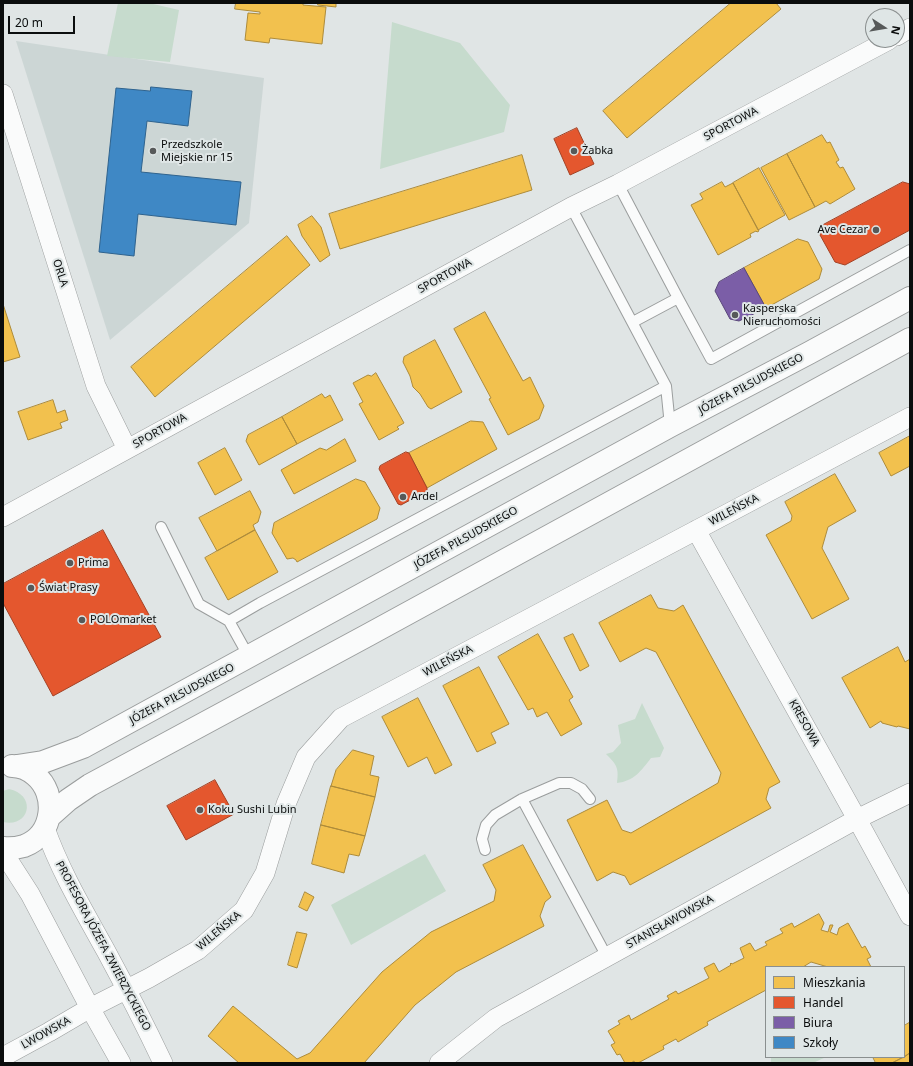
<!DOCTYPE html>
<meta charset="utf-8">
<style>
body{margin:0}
#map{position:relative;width:913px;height:1066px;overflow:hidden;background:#e0e5e5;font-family:"Noto Sans",sans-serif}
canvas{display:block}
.frame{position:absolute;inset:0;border:4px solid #0b0d0d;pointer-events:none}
.legend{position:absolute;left:765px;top:966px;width:140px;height:92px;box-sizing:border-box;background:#dfe6e6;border:1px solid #8a8f8f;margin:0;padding:5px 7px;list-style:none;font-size:12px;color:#0b0d0d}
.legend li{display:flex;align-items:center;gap:8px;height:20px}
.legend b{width:20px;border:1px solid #8a8f8f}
.north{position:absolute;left:865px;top:8px;width:40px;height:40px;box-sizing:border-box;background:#dfe6e6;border:1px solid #8a8f8f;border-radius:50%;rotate:102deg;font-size:11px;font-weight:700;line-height:16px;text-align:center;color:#0b0d0d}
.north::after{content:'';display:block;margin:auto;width:14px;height:18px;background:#565959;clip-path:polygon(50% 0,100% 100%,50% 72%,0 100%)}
.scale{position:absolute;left:8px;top:16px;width:67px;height:18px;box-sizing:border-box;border:2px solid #0b0d0d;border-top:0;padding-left:5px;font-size:12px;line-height:14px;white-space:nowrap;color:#0b0d0d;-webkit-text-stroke:3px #dfe6e6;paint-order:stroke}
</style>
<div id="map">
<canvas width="913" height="1066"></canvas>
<div class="frame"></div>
<ul class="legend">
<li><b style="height:11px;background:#f2c14e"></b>Mieszkania</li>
<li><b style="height:11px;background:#e4572e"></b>Handel</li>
<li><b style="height:11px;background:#7b5ea7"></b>Biura</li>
<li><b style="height:11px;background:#3f88c5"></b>Szkoły</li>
</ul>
<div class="north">N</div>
<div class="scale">20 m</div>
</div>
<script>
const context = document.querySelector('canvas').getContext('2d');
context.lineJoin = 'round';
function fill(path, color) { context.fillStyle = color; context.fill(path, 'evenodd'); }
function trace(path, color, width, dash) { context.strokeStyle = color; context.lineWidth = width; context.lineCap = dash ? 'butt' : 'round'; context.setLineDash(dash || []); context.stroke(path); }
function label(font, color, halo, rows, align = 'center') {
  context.font = font + ' "Noto Sans",sans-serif'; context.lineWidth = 4; context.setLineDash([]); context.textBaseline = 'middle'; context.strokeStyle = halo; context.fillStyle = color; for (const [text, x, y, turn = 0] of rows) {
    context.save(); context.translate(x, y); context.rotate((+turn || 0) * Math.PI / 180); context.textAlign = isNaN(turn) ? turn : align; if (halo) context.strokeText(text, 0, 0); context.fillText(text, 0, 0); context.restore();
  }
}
fill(new Path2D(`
 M16,41l248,37 -15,145 -139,117z`), '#ccd6d5');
fill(new Path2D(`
 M118,3h31l30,7 -9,52 -63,-6z
 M392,22l68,21 50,62 -6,27 -124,37z
 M642,703l22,45 -4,9 -9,1c-10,13 -17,23 -34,25 2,-15 0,-18 -11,-29l7,-2 8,-9 -3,-18 17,-6z
 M9,789c28,6 21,39 -6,33v-31z
 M425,854l21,37 -95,54 -20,-40z
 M771,1057h55l-13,6h-42z`), '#c6dbcd');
const homes = new Path2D(`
 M236,3h67v2l23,2 -4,37 -52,-6 -1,5 -24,-3 3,-27 12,1v-2l-25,-3z
 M318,3h18v4l-18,-2z
 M731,3h45l5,6 -154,129 -24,-27z
 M822,135l5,8 3,-1 9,18 -3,2 4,6 3,-1 12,22 -25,15 -4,-3 -11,6 -28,-53z
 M787,154l28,53 -26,13 -28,-52z
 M522,155l10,35 -192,59 -11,-35z
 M759,168l26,47 -27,15 -25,-47z
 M722,182l3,5 8,-4 26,48 -2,1 -1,-1 -6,3 1,3 -33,18 -27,-50 12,-6 -3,-5z
 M312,216l9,11 9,28 -10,7 -18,-26 -4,-11z
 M287,236l23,29 -155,132 -24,-30z
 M798,239l10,3 14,27 -3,10 -53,29 -22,-40z
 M3,304l17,53 -17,5z
 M485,312l38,69 7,-4 14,29 -5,13 -31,16 -19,-36 2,-1 -37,-69z
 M435,340l27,52 -31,17 -3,-2 -8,-13 -7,-7 -3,-11 -7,-14 1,-5z
 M376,373l28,50 -7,4 2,2 -20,11 -20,-36 4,-2 -10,-19 15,-8 3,1z
 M322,394l3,4 5,-3 13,25 -46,24 -15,-27z
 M53,400l4,13 8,-3 3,10 -8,3 2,5 -34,12 -10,-28z
 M282,417l15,27 -38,21 -13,-24 2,-6z
 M471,421l12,1 14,27 -70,39 -18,-35z
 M910,436v30l-19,10 -12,-23z
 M345,439l11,22 -62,33 -13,-24 39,-22 6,2z
 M225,448l17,32 -27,15 -17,-32z
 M835,474l21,37 -28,16 -6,21 27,51 -37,20 -46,-84 25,-14 1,-5 -7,-14z
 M356,479l9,3 15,26 -3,11 -80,43 -1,-2 -3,-2 -6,1 -15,-26 2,-10z
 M250,491l11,21 -3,10 -5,3 2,5 -38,21 -18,-33z
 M255,530l23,42 -50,28 -23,-42z
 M651,595l7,13 16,3 9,-6 97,177 -11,6 -3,11 5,9 -141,77 -5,-9 -12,-4 -16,9 -30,-61 40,-20 15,30 9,3 87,-50 3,-10 -65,-121 -10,-4 -26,14 -21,-39z
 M538,634l35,63 -4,3 13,24 -21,12 -14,-24 -10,5 -4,-9 -5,2 -30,-53z
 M573,634l16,32 -9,5 -16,-33z
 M898,647l7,15 5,-3v70l-12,-3 -1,1 -15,-4 -1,-2 -11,7 -28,-50z
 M479,667l30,57 -18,9 5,10 -19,9 -34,-66z
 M418,698l34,67 -17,9 -8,-17 -19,10 -26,-50z
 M353,750l21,6 -4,19 9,2 -4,20 -44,-11 5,-16z
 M331,786l44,11 -10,39 -44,-11z
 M321,825l44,11 -6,20 -10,-2 -5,19 -32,-9z
 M523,845l28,52 -6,5 -5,14 4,10 -88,46 -41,33 -51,58h-125l-31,-27 25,-30 64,53 13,-6 72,-81 49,-40 63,-31 2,-11 -13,-25z
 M305,892l9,5 -7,14 -8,-4z
 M819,914l5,9 -3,7 7,2 2,-7h3l-3,7 7,3 2,-7 9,-5 14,25 3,-2 6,11 -4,2 4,8h-43l-17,-5 -8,5h-37v23l-59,32 1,3 -30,17 -2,-3 -13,7 1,3 -26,14h-3l-1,-2 -3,2h-6l-5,-9 -3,1 -6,-10 4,-2 -7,-12 12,-7 -2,-3 11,-6 2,5 38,-21 -2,-3 9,-5 2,3 31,-16 -5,-10 10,-5 5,9 12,-7 -1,-1 1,-1 1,1 12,-6 -4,-10 10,-5 5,8 12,-6 -2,-3 18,-9 -3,-4 12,-6 2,4z
 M297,932l10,2 -10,34 -9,-3z
 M909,1023l1,2v28l-6,4v-31z
 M910,1053v10h-18l12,-6z
 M873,1057h30l-11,6h-16z`);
fill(homes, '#f2c14e');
trace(homes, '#ad8b3a', 1);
const shops = new Path2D(`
 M577,128l17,36 -24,11 -16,-36z
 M903,182l7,2v46l-65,35 -10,-3 -15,-27 3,-10z
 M406,452l3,1 18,35v3l-26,14 -3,-1 -19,-35 1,-3z
 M103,530l58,107 -108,59 -50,-93v-19z
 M215,780l19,34 -48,26 -19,-34z`);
fill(shops, '#e4572e');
trace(shops, '#a34124', 1);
const offices = new Path2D(`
 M744,268l22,40 -27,13 -9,-2 -15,-28 4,-9z`);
fill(offices, '#7b5ea7');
trace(offices, '#594679', 1);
const schools = new Path2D(`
 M151,87l41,4 -4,35 -41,-5 -6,51 100,10 -5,43 -98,-11 -4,42 -35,-4 17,-164 34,3z`);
fill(schools, '#3f88c5');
trace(schools, '#2f638e', 1);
const service = new Path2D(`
 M618,184l60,114 33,61 199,-109
 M571,207l95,179 4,40
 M633,322l45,-24
 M161,527l38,77 30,17 20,36
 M229,621l31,-18 406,-217
 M522,799l85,158
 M485,850l-3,-11 4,-14 9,-10 27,-16 37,-16h12l11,6 8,10`);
const minor = new Path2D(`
 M897,36l13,-8
 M3,94l93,292 31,63
 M3,517l568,-310 47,-23 271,-144
 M696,530l161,289 53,97
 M45,828c15,43 39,83 61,123 20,37 39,74 57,112
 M3,852l27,42 60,114 31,55
 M3,1057l46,-25 41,-24 59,-30 49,-28 46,-40 21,-37 21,-69 20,-47 35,-39 569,-301
 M439,1063l57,-45 361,-199 53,-26`);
const tertiary = new Path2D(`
 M17,766l26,-4 40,-15 587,-321 139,-73 101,-55
 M50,816l18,-16 22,-15 278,-150 542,-296
 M3,848c8,1 14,0 21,-2 30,-11 34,-52 11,-71 -7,-6 -14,-9 -23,-9`);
trace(service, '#9a9d9d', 12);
trace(minor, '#9a9d9d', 20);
trace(tertiary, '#9a9d9d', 24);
trace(service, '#fafbfb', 10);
trace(minor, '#fafbfb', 19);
trace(tertiary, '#fafbfb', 22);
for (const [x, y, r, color] of [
 [153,151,4,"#565959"],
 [574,151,4,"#565959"],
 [876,230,4,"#565959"],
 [735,315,4,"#565959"],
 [403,497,4,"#565959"],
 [70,563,4,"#565959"],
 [31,588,4,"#565959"],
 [82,620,4,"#565959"],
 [200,810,4,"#565959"]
]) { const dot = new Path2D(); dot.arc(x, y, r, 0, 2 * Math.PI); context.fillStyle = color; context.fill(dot); trace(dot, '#dfe6e6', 1.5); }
label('11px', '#0b0d0d', '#dfe6e6', [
 ["SPORTOWA",731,124,-28],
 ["ORLA",60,273,72],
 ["SPORTOWA",445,276,-29],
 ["JÓZEFA PIŁSUDSKIEGO",751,384,-28],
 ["SPORTOWA",160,431,-29],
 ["WILEŃSKA",734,510,-28],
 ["JÓZEFA PIŁSUDSKIEGO",466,538,-29],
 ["WILEŃSKA",448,661,-28],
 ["JÓZEFA PIŁSUDSKIEGO",182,694,-28],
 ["KRESOWA",804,723,61],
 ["STANISŁAWOWSKA",670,922,-29],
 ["WILEŃSKA",219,931,-40],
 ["PROFESORA JÓZEFA ZWIERZYCKIEGO",103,946,62],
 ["LWOWSKA",46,1033,-29]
]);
label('11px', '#0b0d0d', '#dfe6e6', [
 ["Przedszkole",161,145],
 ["Miejskie nr 15",161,158],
 ["Żabka",582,151],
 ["Ave Cezar",868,230,"right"],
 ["Kasperska",743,309],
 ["Nieruchomości",743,322],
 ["Ardel",411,497],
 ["Prima",78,563],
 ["Świat Prasy",39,588],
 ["POLOmarket",90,620],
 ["Koku Sushi Lubin",208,810]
], 'left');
</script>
